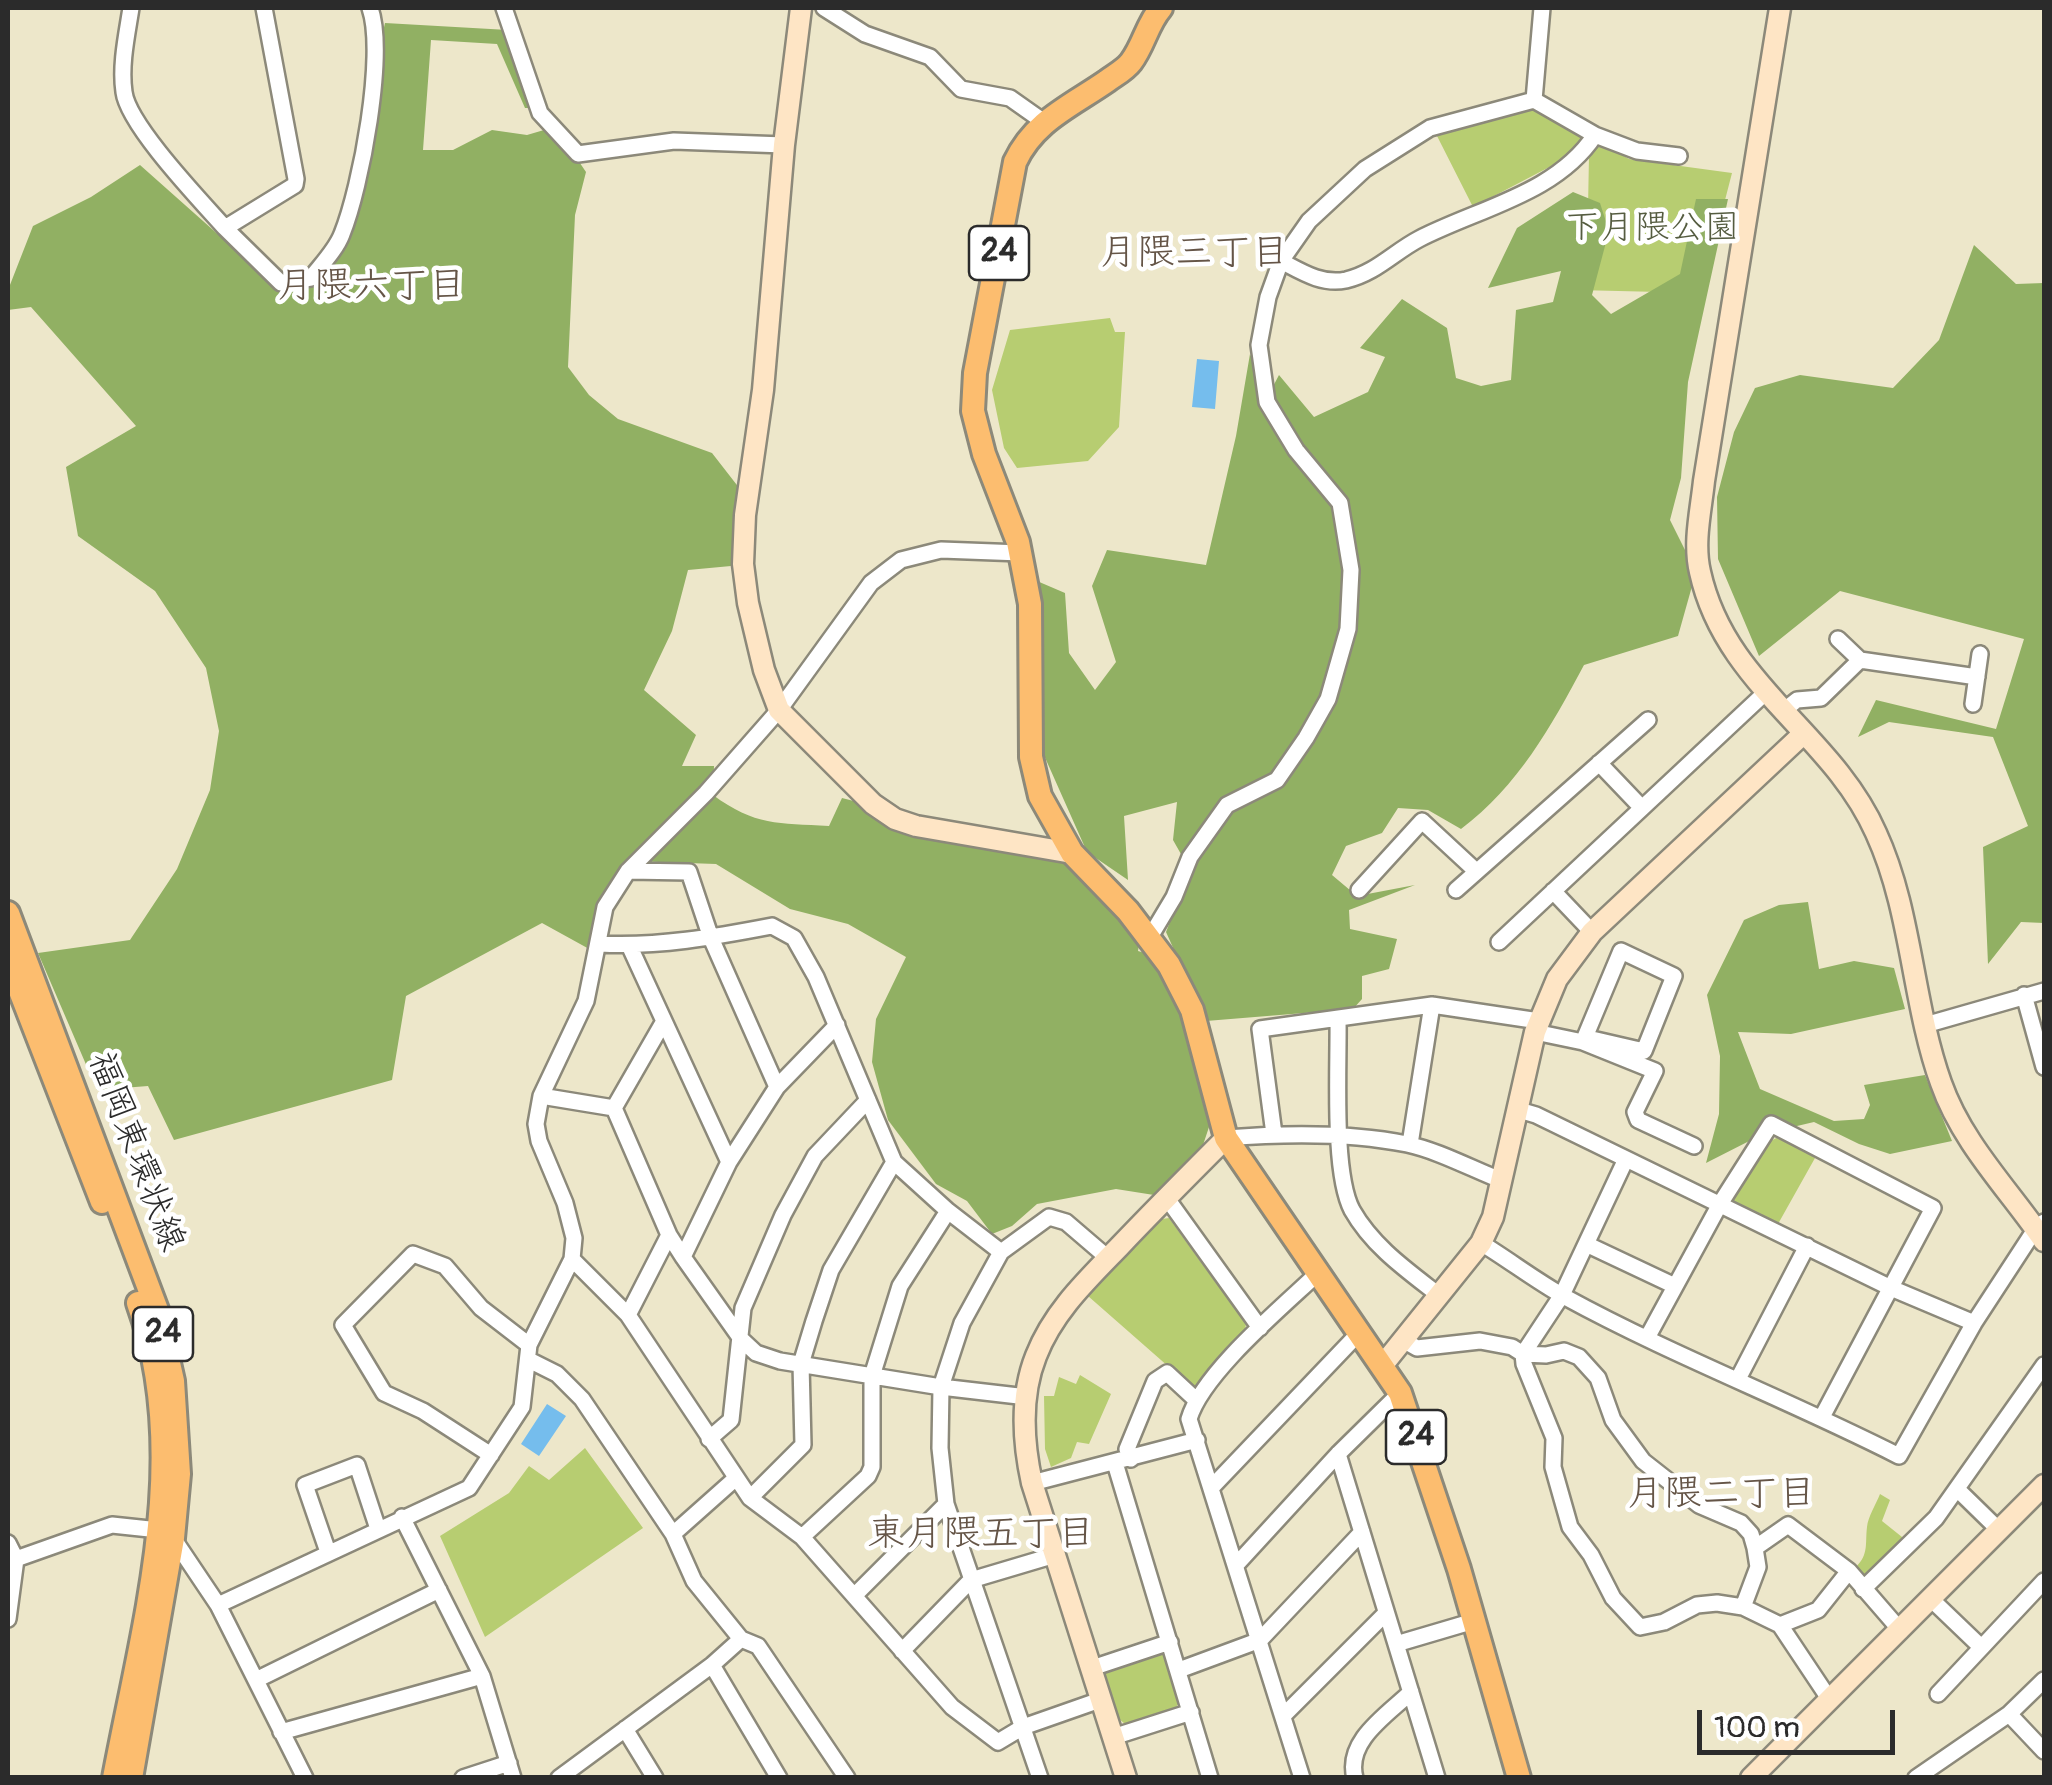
<!DOCTYPE html>
<meta charset="utf-8">
<style>
body{margin:0}
#map{position:relative;width:2052px;height:1785px;overflow:hidden;background:#ede7ca;font-family:Pangolin,sans-serif}
canvas{display:block}
.frame{position:absolute;inset:0;border:10px solid #2b2b2b;pointer-events:none}
.scale{position:absolute;left:1697px;top:1710px;width:198px;height:45px;box-sizing:border-box;border:5px solid #2b2b2b;border-top:0;padding-left:12px;font-size:30px;line-height:35px;white-space:nowrap;color:#2b2b2b;-webkit-text-stroke:8px #fff;paint-order:stroke}
</style>
<div id="map">
<canvas width="2052" height="1785"></canvas>
<div class="frame"></div>
<div class="scale">100 m</div>
</div>
<script>
const context = document.querySelector('canvas').getContext('2d');
context.lineJoin = 'round';
function fill(path, color) { context.fillStyle = color; context.fill(path, 'evenodd'); }
function trace(path, color, width, dash) { context.strokeStyle = color; context.lineWidth = width; context.lineCap = dash ? 'butt' : 'round'; context.setLineDash(dash || []); context.stroke(path); }
function label(font, color, halo, rows, align = 'center') {
  context.font = font + ' Pangolin,"Klee One",sans-serif'; context.lineWidth = 9; context.setLineDash([]); context.textBaseline = 'middle'; context.strokeStyle = halo; context.fillStyle = color; for (const [text, x, y, turn = 0] of rows) {
    context.save(); context.translate(x, y); context.rotate((+turn || 0) * Math.PI / 180); context.textAlign = isNaN(turn) ? turn : align; if (halo) context.strokeText(text, 0, 0); context.fillText(text, 0, 0); context.restore();
  }
}
fill(new Path2D(`
 M1532,104l58,32 -10,15 -107,56 -38,-75z
 M1599,141l30,18 103,14 -31,120 -124,-3 10,-30 2,-104z
 M1110,318l5,14h10l-6,95 -31,34 -71,7 -13,-20 -12,-58 18,-60z
 M1780,1136l35,22 -37,66 -48,-24 35,-56z
 M1169,1218l77,106 -2,12 -50,53 -106,-93 74,-77z
 M1080,1375l31,19 -22,50 -12,-2 -6,16 -20,9 -6,-18 -1,-53h10l5,-19 17,7z
 M585,1448l58,80 -158,109 -45,-101 69,-43 20,-27 20,14z
 M1880,1494l10,6 -8,21 25,20 -17,10 -23,27 -11,-11c13,-13 9,-23 11,-40 1,-10 9,-23 13,-33z
 M1165,1650l16,49 -5,9 -51,16 -7,-6 -19,-47z`), '#b7cd71');
fill(new Path2D(`
 M385,23l123,7 28,78h-11l-28,-64 -66,-4 -8,110h30l39,-20 35,5 17,-5 23,14 19,28 -11,43 -7,152 21,28 29,24 94,34 42,54 -23,59 -43,4 -16,61 -28,59 52,45 -14,31h32l-1,29c42,31 65,28 116,31l13,-28 253,65 49,50 -6,38 34,10 46,139 -19,57 -45,38 -38,-6 -79,15 -25,22 -20,8 -25,-33 -31,-17 -48,-64 -16,-58 4,-43 30,-62 -58,-33 -58,-15 -74,-45 -86,-3 -39,89 -49,-27 -136,73 -14,84 -218,60 -26,-54 -51,4 -59,-137 92,-13 47,-71 33,-79 9,-59 -13,-63 -51,-77 -77,-55 -12,-69 70,-41 -105,-119 -23,3v-20l25,-64 58,-29 49,-32 135,120 27,2 25,-10z
 M1573,192l27,11 9,28 -17,64 19,19 69,-40 16,-75h32l-40,183 -7,96 -11,42 26,52 -18,64 -94,29c-33,62 -66,121 -123,164l-33,-19 -30,-2 -16,25 -36,13 -14,29 25,21 58,-11 -66,25 1,19 47,10 -8,30 -27,7v23l-9,10 -147,12 -40,-89 24,-62 -17,-30 4,-38 -53,14 4,64 -41,-28 -52,-117 2,-154 28,12 4,60 26,37 21,-28 -24,-76 15,-36 99,15 30,-129 14,-82 18,42 11,-21 35,42 54,-25 17,-35 -25,-9 42,-49 45,29 9,50 25,8 30,-6 5,-70 37,-8 8,-31 -73,17 29,-60z
 M1974,245l42,39 28,-1v640l-23,-1 -33,42 -5,-117 45,-21 -35,-89 -104,-15 -31,15 18,-37 120,29 28,-90 -184,-48 -81,65 -41,-97 -1,-62 17,-65 21,-44 45,-13 93,13 46,-48z
 M1808,902l11,67 35,-8 40,7 11,41 -114,25 -53,-2 22,57 74,32 30,-2 6,-14 -6,-20 61,-10 27,66 -62,13 -31,-10 -45,-22 -51,12 -57,29 13,-49 1,-58 -13,-61 37,-75 35,-15z`), '#91b063');
fill(new Path2D(`
 M1197,359l22,2 -4,48 -23,-2z
 M547,1404l19,12 -27,40 -18,-12z`), '#75bded');
const street = new Path2D(`
 M131,8c-4,26 -11,57 -7,84 4,33 77,109 101,136
 M264,8l32,171 -1,6 -70,43 56,55 30,-5c10,-13 25,-28 31,-44 19,-47 44,-180 28,-226
 M504,8l36,105 38,41 96,-13 110,4
 M824,8l41,26 65,23 31,32 49,9 34,24
 M1534,100l61,35 42,16 42,5
 M1281,261c21,11 41,24 65,19 30,-7 48,-28 73,-41 60,-31 137,-45 176,-104
 M1838,639l22,21
 M1973,704l7,-50
 M1782,712l15,-12 24,-2 39,-38 117,17
 M1599,763l43,45
 M628,871l61,1 22,66 66,149
 M1359,890l63,-69 54,50
 M1456,890l192,-170
 M1553,891l39,41
 M1150,937l24,-40 16,-40 37,-52 50,-25 29,-42 22,-39 20,-70 3,-59 -11,-67 -44,-53 -29,-48 -8,-57 9,-48 13,-36 28,-40 56,-52 65,-41 104,-28 8,-92
 M1499,942l266,-249
 M600,944c58,3 115,-7 172,-18l22,12 22,39 78,185 54,49 53,41
 M629,945l100,217
 M2024,995l20,72
 M1338,1018c1,47 -6,154 14,192 21,37 56,61 88,86
 M1925,1025l119,-34
 M1535,1032l48,10 9,-3 52,12 30,-75 -53,-25 -38,91 72,29 -20,41 3,8 56,26
 M541,1096l73,12 55,127 14,22 58,82 15,14 24,8 161,26 86,10
 M614,1108l50,-87
 M1519,1110l17,5 355,173 83,35
 M1274,1134l-14,-105 172,-24 107,16
 M1226,1138c60,-5 122,-6 181,6 32,7 65,25 96,37
 M1410,1144l22,-139
 M1626,1159l-64,136 -39,59 1,10 30,74 -1,29 17,60 21,28 22,43 27,29 24,-5 33,-17 20,-2 26,4 37,18 50,75
 M1166,1197l94,131
 M1481,1243c28,17 55,38 84,54 108,59 224,103 334,159l75,-133 62,-95 8,-6
 M1586,1244l89,42
 M683,1257l46,-95 48,-75 60,-62
 M572,1259l56,56 122,183 52,39 150,170 46,35 25,-15 77,-27
 M628,1315l41,-80
 M1647,1338l73,-134 51,-80 162,84 -111,209
 M1403,1340l14,8 63,-7 32,6 11,7 23,1 18,-4 15,6 19,21 15,42 30,41 56,44 42,18 10,11 4,14
 M529,1360l28,14 25,25 91,135 21,47 47,58 -29,26 -153,113
 M1738,1379l69,-133
 M709,1439l22,-19 12,-112 40,-93 32,-59 53,-56
 M1338,1454l99,324
 M491,1455l-68,-44 -39,-18 -41,-68 70,-71 32,12 36,42 48,37
 M1131,1459l-4,-10 28,-68 12,-8 28,26
 M1115,1463l95,315
 M1032,1483l165,-43
 M1212,1487l147,-154
 M1957,1489l43,42
 M750,1498l53,-53 -2,-81 13,-43 17,-51 63,-108
 M402,1517l80,159 31,102
 M673,1534l63,-56
 M802,1537l66,-61 4,-9v-91l28,-90 48,-75
 M8,1543l8,16 -8,60
 M328,1552l-23,-67 52,-20 21,64
 M16,1559l96,-34 47,5 14,8 45,67 87,173
 M1237,1564l101,-110 62,-61
 M1863,1589l73,-71 108,-153
 M854,1596l92,-92
 M1932,1600l49,47
 M218,1605l251,-117 53,-81 7,-62 43,-86 2,-21 -9,-35 -26,-62 -3,-17 5,-28 45,-95 19,-94 23,-36 78,-78 73,-83 92,-127 30,-23 40,-10 80,3
 M1743,1607l15,-40 -3,-19 33,-23 61,46 52,60
 M1780,1625l38,-15 31,-39
 M741,1639l17,7 89,132
 M1396,1644l78,-23
 M902,1651l69,-71 84,-25
 M712,1665l67,113
 M1092,1668l78,-26
 M1179,1670l81,-30 102,-108
 M256,1680l183,-90
 M1938,1694l106,-113
 M2009,1714l35,37
 M1283,1716l103,-103
 M625,1729l30,49
 M281,1732l201,-56
 M1113,1737l78,-25
 M463,1778l46,-15
 M1040,1778l-94,-274 -6,-56 1,-61 21,-64 39,-71 48,-35 17,5 42,36
 M1302,1778l-113,-359c13,-45 92,-111 128,-145
 M1355,1778c-10,-37 32,-63 56,-86
 M1916,1778l93,-64 35,-34`);
const secondary = new Path2D(`
 M801,8l-17,137 -21,245 -18,125 -2,49 5,39 16,67 15,40 94,94 22,15 21,7 156,27
 M1780,8l-76,473c-3,29 -11,62 -4,91 25,114 132,161 176,261 36,78 36,169 65,250 21,60 68,107 103,158
 M1382,1366l99,-123 12,-26 42,-185 22,-53 35,-47 210,-197
 M1126,1778l-94,-295c-9,-41 -12,-87 4,-127 17,-44 51,-76 83,-109 35,-37 71,-73 107,-109
 M1751,1778l293,-293`);
const primary = new Path2D(`
 M1161,8c-14,16 -17,37 -30,54 -6,8 -16,13 -24,19 -36,25 -73,40 -92,81l-40,211 -2,38 11,43 34,88 12,62 1,153 9,39 32,57 56,58 41,54 23,45 34,128 174,255 59,176 60,209
 M8,913l149,397 16,71 6,93 -6,64 -42,240
 M8,960l94,242
 M114,1778c29,-154 79,-322 24,-475`);
trace(street, '#8c897a', 20);
trace(secondary, '#8c897a', 25);
trace(primary, '#8c897a', 28);
trace(street, '#fff', 15);
trace(secondary, '#fee5c5', 20);
trace(primary, '#fcbd6f', 22);
for (const [x, y, w] of [
 [999,253,60],
 [163,1334,60],
 [1416,1437,60]
]) { const box = new Path2D(); box.roundRect(x - w / 2, y - 27, w, 54, 8); context.fillStyle = '#fff'; context.fill(box); trace(box, '#2b2b2b', 2.5); }
label('bold 32px', '#2b2b2b', null, [
 ["24",999,253],
 ["24",163,1334],
 ["24",1416,1437]
]);
label('35px', '#555c40', '#fff', [
 ["下月隈公園",1652,229]
]);
label('35px', '#2b2b2b', '#fff', [
 ["福岡東環状線",135,1152,69]
]);
label('38px', '#655547', '#fff', [
 ["月隈三丁目",1194,254],
 ["月隈六丁目",371,287],
 ["月隈二丁目",1721,1495],
 ["東月隈五丁目",981,1535]
]);
</script>
